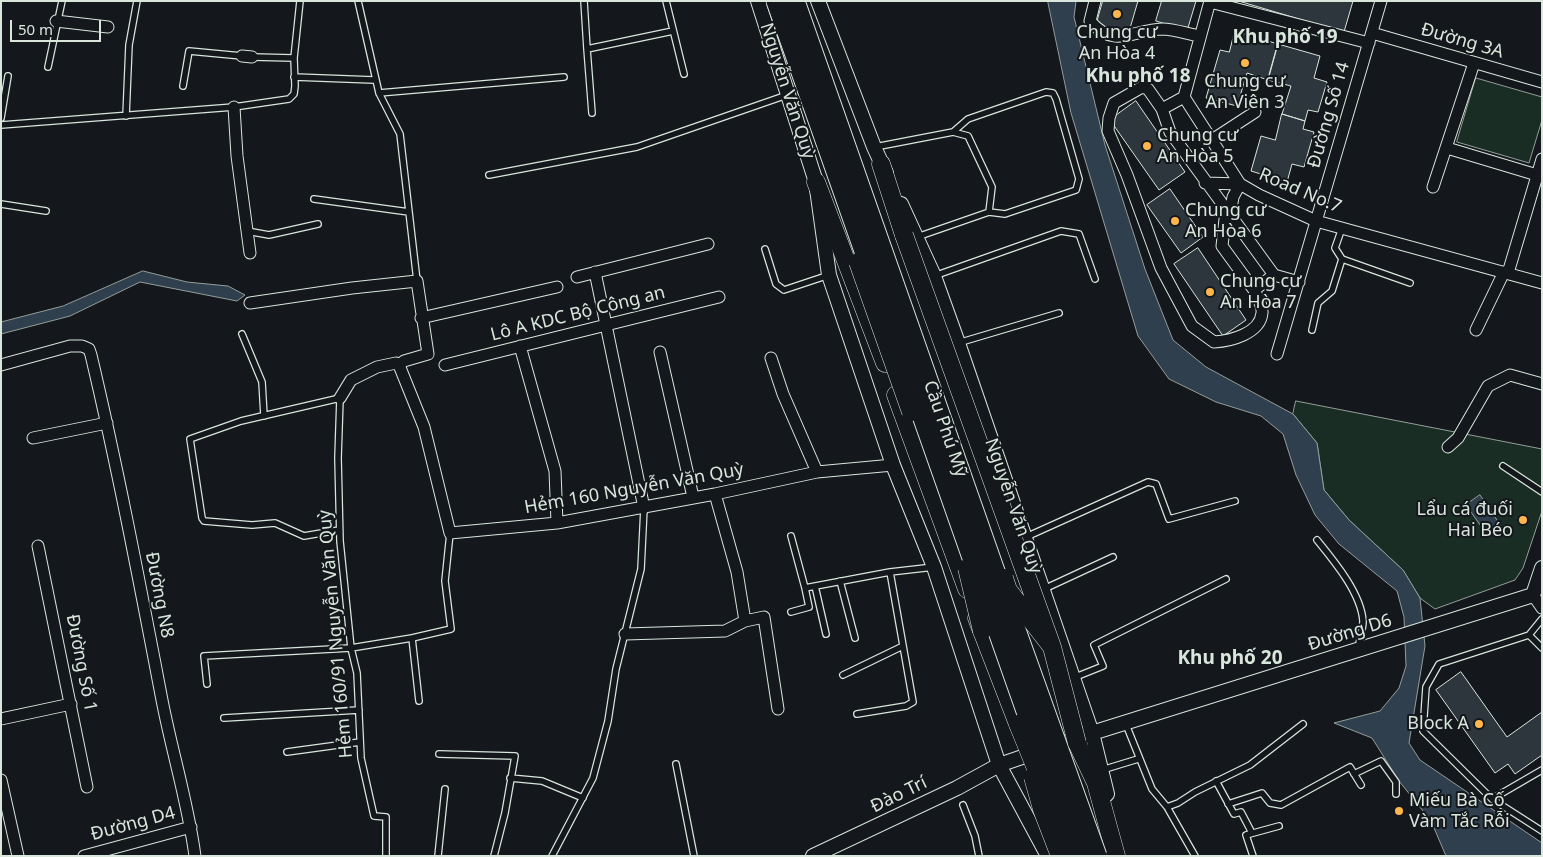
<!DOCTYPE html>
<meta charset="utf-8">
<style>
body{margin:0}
#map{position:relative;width:1543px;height:857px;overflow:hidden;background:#14181c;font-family:"Noto Sans",sans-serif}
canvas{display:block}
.frame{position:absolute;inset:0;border:2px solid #d8e6dc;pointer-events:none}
.scale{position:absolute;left:10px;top:20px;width:91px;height:22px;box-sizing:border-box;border:2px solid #d8e6dc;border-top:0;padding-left:6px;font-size:15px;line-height:18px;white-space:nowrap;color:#d8e6dc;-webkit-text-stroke:4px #14181c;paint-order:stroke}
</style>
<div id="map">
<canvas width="1543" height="857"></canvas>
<div class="frame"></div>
<div class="scale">50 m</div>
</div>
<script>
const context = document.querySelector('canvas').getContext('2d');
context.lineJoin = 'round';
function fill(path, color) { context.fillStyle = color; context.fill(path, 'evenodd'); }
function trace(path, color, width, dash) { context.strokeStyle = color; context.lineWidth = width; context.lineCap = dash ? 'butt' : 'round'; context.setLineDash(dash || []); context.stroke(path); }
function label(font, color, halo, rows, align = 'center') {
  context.font = font + ' "Noto Sans",sans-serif'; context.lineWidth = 4; context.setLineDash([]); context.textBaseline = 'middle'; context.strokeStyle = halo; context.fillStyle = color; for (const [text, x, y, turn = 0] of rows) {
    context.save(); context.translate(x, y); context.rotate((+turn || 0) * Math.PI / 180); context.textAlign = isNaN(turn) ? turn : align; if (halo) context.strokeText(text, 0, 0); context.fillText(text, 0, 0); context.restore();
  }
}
const green = new Path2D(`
 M1476,78l66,19v23l-13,43 -72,-21z
 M1296,401l246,48v62l-19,57 -8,12 -80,29 -15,-11 -17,-28 -54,-50 -25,-30 -7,-47 -24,-29z`);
fill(green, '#1a2d24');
trace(green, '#939e99', 1);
const water = new Path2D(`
 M1048,1h28l-2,16 31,128 40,124 28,71 33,27 87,47 24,29 7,47 25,30 54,50 17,28 5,48 -16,97 11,17 122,83v13h-96l-15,-35 -32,-40 -27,-43 -38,-15 46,-12 19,-23 7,-22 -2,-49 -7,-26 -58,-47 -24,-29 -19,-40 -13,-41 -22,-18 -45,-14 -47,-23 -31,-43 -67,-223z
 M143,271l44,11 41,4 17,9 -8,6 -97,-19 -70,34 -69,18v-12l62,-16z
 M1480,495l21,31 -13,10 -22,-31z`);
fill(water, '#2f3f4d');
trace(water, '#939e99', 1);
const building = new Path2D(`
 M1103,1h35l-10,34 -32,-9z
 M1162,1h34l-9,30 -31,-10z
 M1239,1h114l-9,31z
 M1235,31l43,13 -10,36 -21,-7 -10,33 -31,-8 14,-48 9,2z
 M1278,44l42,12 -6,22 13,4 -9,30 -10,-2 -3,11 -23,-7 9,-28 -23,-6z
 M1136,101l49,71 -26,18 -49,-70z
 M1282,114l23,7 -2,8 11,3 -10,35 -12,-3 -5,18 -36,-11 10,-35 14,4z
 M1170,189l33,48 -22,16 -34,-48z
 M1198,248l48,72 -23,16 -49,-72z
 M1461,672l46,65 35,-25v43l-27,19 -7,-10 -13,9 -59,-83z`);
fill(building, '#2c363c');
trace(building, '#d8e6dc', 1);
const service = new Path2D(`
 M358,1l21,92
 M584,1l3,48
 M666,1l18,73
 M252,57l42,1
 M48,67l14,-66
 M294,77l80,3
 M183,86l6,-35 53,5
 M592,113l-5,-64 86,-18
 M126,116l3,-71 8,-44
 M1,118l7,-42
 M1,125l233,-18 55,-8 5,-5 1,-8 -1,-28 6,-57
 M953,132l15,-13 78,-27 7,1 3,6 23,80 -3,11 -71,24 -16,-2
 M875,147l78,-15 15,4 24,51 -3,25 -72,25
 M489,175l148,-28 150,-52
 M314,199l95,13
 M1,204l45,7
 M1342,228l-7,20 7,11 68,24
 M247,231l22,4 49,-11
 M765,249l11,35 8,6 45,-15
 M934,276l127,-45 18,3 16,45
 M417,281l-17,-147 -21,-41 185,-16
 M1312,330l6,-27 14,-12 10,-32
 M242,334l20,48 2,34
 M958,343l101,-30
 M1503,466l39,26
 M339,530l-35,6 -29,-13 -23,2 -48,-4 -2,-3 -12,-79 51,-18 99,-23 -2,60 2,83 11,107 6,25 4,85 13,58 12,1v39
 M791,536l14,52 85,-16 44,-5
 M1026,537l122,-55 8,2 13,35 66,-18
 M1317,540c17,21 44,53 46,81 0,8 -3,18 -5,27
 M840,581l15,57
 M815,586l11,48
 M1044,589l69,-32
 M791,612l18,-5 -4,-19
 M1542,619l-13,16 13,13
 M1529,635l-90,29 -13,23 -3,44 69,68 50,32
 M843,675l60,-29
 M1073,678l30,-12 -9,-21 132,-66
 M207,684l-3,-28 147,-8 61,-10
 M419,701l-7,-63 39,-9 -6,-48 5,-48
 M857,714l49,-8 7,-4 -23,-130
 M224,718l135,-8
 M1125,722l27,67 15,18 28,49
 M287,752l73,-10
 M439,754l76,2 -10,57 -11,43
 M676,764l18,92
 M1102,770l36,-11
 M1354,774l27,-13 15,21v12
 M510,778l32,3 41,17
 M1216,781l18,33 7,-2 11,21
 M1492,799l50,-29
 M1228,804l34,-11 8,10 11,2 69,-38 11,18
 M963,805l12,31 4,20
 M1167,807l11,-4 17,-11 55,-27 53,-41
 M438,856l7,-67
 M552,856l41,-78 15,-57 8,-52 25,-100 3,-61
 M1253,856l-7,-21 33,-9`);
const minor = new Path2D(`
 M1095,1l-5,20c24,28 43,9 72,8 12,0 26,5 38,7
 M1210,1l-26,96 56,87 19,11 57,26 226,62
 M1210,2l159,41
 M56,21l52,6
 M1372,33l170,49
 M242,56l10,1
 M1184,97l-22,12 8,23 104,143 25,7
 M234,107l3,49 13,97
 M1162,109l-14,-20 -6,-2 -28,16 -5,15 -1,13 19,44 34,93 31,58 22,16c16,-1 46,-8 48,-29 1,-7 -5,-17 -8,-23l20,-15
 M1212,140l43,-28
 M1447,148l90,27
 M1205,183l35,1
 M1433,187l41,-124
 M1226,210l-4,36 32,44
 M1230,215l3,-18 7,-13
 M595,272l49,236
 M1508,273l34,-114
 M577,277l131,-33
 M250,303l102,-15 65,-7 11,73 -24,7 -5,4 25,62 26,106 107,-10 158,-29 102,-22 76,-7
 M421,318l136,-31
 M1476,330l28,-58
 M520,346l35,125 2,52
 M660,352l33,145
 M1277,354l104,-353
 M771,358l12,36 34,78
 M1,365l69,-19h12l7,3 2,6c27,114 49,230 71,345 10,52 26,103 33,156
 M445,365l274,-68
 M340,398l11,-18 26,-13 19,-4 3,2
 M33,438l74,-15
 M1448,447l10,-9 30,-52 22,-11 32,9
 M715,494l22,78 8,49
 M38,546l49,241
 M1533,595l9,13
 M625,634l100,-3 20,-10 19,-4 14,92
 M1,719l70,-15
 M1,780l17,76
 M84,856l107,-29`);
const tertiary = new Path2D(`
 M758,1l58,181 13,93 64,190 41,102 65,198 49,91
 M818,1l56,146 12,26
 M901,204l33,72 24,67 134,390 15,61
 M813,856l144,-68 42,-23 93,-32 441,-138 9,-27`);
const primary = new Path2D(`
 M881,164l23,71
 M816,182l69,181
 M896,395l71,194
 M977,618l41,106
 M1077,743l19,40 20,73`);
trace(service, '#d8e6dc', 8);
trace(minor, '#d8e6dc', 13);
trace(tertiary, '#d8e6dc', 16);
trace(primary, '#d8e6dc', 19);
trace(service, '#14181c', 5.5);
trace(minor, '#14181c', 11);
trace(tertiary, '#14181c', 14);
trace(primary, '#14181c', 18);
const primaryBridge = new Path2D(`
 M904,235l148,412 25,96
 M858,262l53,150
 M967,568l15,63
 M1004,578l4,12 44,57
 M1018,724l26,64
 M1033,777l9,32 18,47`);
const trunkBridge = new Path2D(`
 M776,1l301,855
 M795,1l207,590 95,265`);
trace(primaryBridge, '#d8e6dc', 19, []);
trace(trunkBridge, '#d8e6dc', 21, []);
trace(primaryBridge, '#14181c', 18);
trace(trunkBridge, '#14181c', 19);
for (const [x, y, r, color] of [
 [1117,14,5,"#ffb74d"],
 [1245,63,5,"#ffb74d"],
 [1147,146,5,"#ffb74d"],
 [1175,221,5,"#ffb74d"],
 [1210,292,5,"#ffb74d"],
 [1523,520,5,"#ffb74d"],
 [1479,724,5,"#ffb74d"],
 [1399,811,5,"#ffb74d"]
]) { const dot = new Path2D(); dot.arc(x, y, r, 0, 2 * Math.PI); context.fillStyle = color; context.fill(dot); trace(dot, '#14181c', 2); }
label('18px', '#d8e6dc', '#14181c', [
 ["Chung cư",1117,33,"center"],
 ["An Hòa 4",1117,54,"center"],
 ["Chung cư",1245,82,"center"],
 ["An Viên 3",1245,103,"center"],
 ["Chung cư",1157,136],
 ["An Hòa 5",1157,157],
 ["Chung cư",1185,211],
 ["An Hòa 6",1185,232],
 ["Chung cư",1220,282],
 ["An Hòa 7",1220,303],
 ["Lẩu cá đuối",1513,510,"right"],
 ["Hai Béo",1513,531,"right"],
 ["Block A",1469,724,"right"],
 ["Miếu Bà Cố",1409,801],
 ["Vàm Tắc Rỗi",1409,822]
], 'left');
label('18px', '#d8e6dc', '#14181c', [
 ["Đường 3A",1462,41,16],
 ["Nguyễn Văn Quỳ",787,91,72],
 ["Đường Số 14",1329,115,-74],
 ["Road No.7",1300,191,23],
 ["Lô A KDC Bộ Công an",578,314,-14],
 ["Cầu Phú Mỹ",945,429,71],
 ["Hẻm 160 Nguyễn Văn Quỳ",634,489,-10],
 ["Nguyễn Văn Quỳ",1013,506,71],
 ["Đường N8",159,595,79],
 ["Đường D6",1350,633,-17],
 ["Hẻm 160/91 Nguyễn Văn Quỳ",336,634,-95],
 ["Đường Số 1",81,663,79],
 ["Đào Trí",899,795,-26],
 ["Đường D4",133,824,-15]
]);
label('bold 19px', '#d8e6dc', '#14181c', [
 ["Khu phố 19",1285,38],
 ["Khu phố 18",1138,77],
 ["Khu phố 20",1230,659]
]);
</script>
